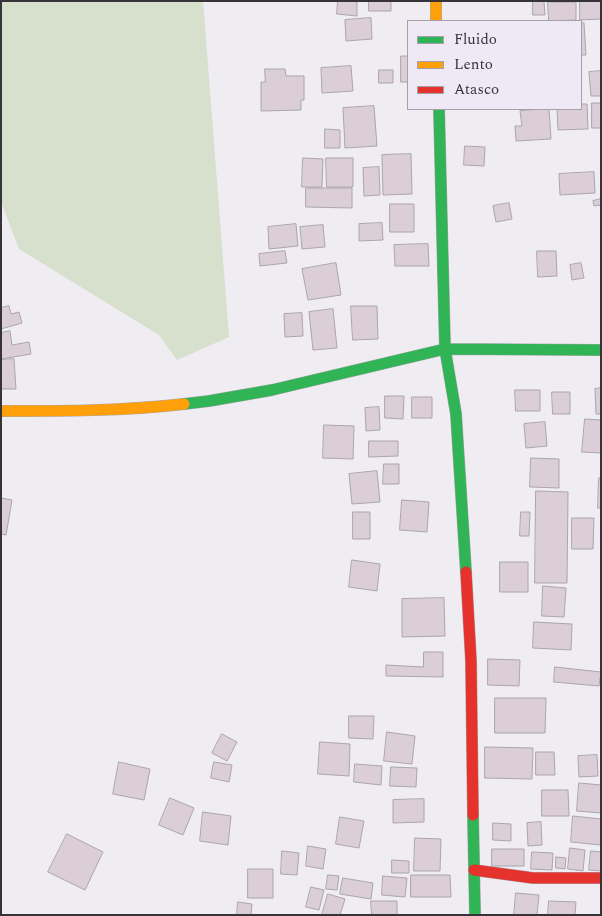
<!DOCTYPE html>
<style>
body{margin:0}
#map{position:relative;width:602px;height:916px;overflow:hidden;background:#efecf2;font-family:Spectral,serif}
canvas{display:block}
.frame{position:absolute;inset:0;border:2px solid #373439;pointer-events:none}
.legend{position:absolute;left:407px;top:20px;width:175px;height:90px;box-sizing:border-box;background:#efe9f5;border:1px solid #a5a1aa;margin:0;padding:6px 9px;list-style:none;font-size:15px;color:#373439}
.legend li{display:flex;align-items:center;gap:10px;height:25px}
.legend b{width:25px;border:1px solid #a5a1aa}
</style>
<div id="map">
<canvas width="602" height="916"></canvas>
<div class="frame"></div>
<ul class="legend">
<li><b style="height:6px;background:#30b455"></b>Fluido</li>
<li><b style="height:6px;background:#ff9f0a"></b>Lento</li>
<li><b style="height:6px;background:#e5322d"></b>Atasco</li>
</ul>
</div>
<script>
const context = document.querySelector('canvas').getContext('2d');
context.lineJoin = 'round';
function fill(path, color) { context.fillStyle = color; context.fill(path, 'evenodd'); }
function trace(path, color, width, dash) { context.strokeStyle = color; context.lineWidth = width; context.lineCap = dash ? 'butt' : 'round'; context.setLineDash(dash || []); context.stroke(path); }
fill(new Path2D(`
 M1,1h202l26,336 -52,23 -18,-25 -140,-86 -18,-47z`), '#d7dfcd');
const building = new Path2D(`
 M338,1h19v15l-20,-2z
 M369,1h22v10h-22z
 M533,1h11l1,14h-12z
 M580,1h21v18l-21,1z
 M548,2h28v18l-27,1z
 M371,18l1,21 -26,2 -1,-21z
 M584,23l2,32h-5v-31z
 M401,56h7v26h-7z
 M351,66l2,25 -31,2 -1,-25z
 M265,69h20l1,7h18v24h-3v10l-40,1v-29h4z
 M379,70h14v13h-14z
 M601,71v25h-10l-2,-24z
 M592,103h9v25h-9z
 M581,104h6l1,25 -30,1 -1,-21h24z
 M374,106l3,40 -32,2 -2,-40z
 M549,109l2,30 -35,2 -1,-15h7l-2,-15z
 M325,129l15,1v18h-15z
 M465,146l20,1 -1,19 -20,-1z
 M411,154l1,40 -29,1 -1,-40z
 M303,158l20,1 -1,28h-20z
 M326,158h27v29h-26z
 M379,167l1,28 -16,1 -1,-28z
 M594,172l1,21 -35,2 -1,-21z
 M306,188h46v20l-46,-1z
 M601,199v6l-7,1 -1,-5z
 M509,203l3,16 -16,3 -3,-16z
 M390,204h24v28h-24z
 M382,223l1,17 -24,1v-17z
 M296,224l2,22 -29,3 -1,-22z
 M323,225l2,22 -23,2 -2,-22z
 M428,244l1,22h-34l-1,-21z
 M285,251l2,12 -27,3 -1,-12z
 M537,251h19l1,25 -19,1z
 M336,263l5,32 -33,5 -6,-31z
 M581,263l3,15 -12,2 -2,-15z
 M9,306l2,8 8,-2 3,11 -21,6v-21z
 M351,306h26l1,33 -25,1z
 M333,309l4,39 -24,2 -4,-38z
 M302,313l1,23 -18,1 -1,-23z
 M10,331l2,14 17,-3 2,12 -30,5v-26z
 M14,359l2,30h-15v-29z
 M601,388v26h-5l-1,-25z
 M515,390h25v21h-24z
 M552,392h18v22h-17z
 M385,396h19l-1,23 -18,-1z
 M412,397h20v21h-20z
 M379,407l1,23 -14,1 -1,-23z
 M585,419l16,1v33l-19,-1z
 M545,422l2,24 -21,2 -2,-24z
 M324,425l30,1 -1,33 -30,-1z
 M369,441h29v15l-29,1z
 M531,458l28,1v29l-29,-1z
 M384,464h15v20h-16z
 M377,471l3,31 -28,2 -3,-30z
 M599,478h2v30h-3z
 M536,491l32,1 -1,91h-32z
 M1,498l11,2 -6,35 -5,-1z
 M402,500l27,2 -2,30 -27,-2z
 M353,512h17v27h-17z
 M521,512h9l-1,24h-9z
 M572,518h22l-1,31h-21z
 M352,560l28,4 -3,27 -28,-4z
 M500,562h28v30h-28z
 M543,586l23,2 -2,29 -22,-1z
 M444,598l1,38 -43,1v-38z
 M534,622l38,2 -1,26 -38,-2z
 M424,652h19v25l-57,-1v-11l37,2z
 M488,659l32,1 -1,26 -31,-1z
 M555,667l46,5 -2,14 -45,-4z
 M495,698h51l-1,35h-50z
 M349,716h25l-1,23 -24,-1z
 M387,732l28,4 -3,28 -28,-3z
 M222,734l15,8 -10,19 -15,-8z
 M320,742l30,2 -1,32 -31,-2z
 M485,747l48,1 -1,31 -47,-1z
 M536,752h18l1,23h-19z
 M597,755l1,21 -19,1 -1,-21z
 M119,762l31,7 -6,31 -31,-6z
 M214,762l18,3 -3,17 -18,-4z
 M355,764l27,2 -1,19 -27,-3z
 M391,767l26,1 -1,19 -26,-1z
 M579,783l22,2v28l-24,-2z
 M542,790h26l1,26h-27z
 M170,798l24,10 -11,27 -24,-10z
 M424,799v23l-31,1v-23z
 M203,812l28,4 -3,29 -28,-4z
 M573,816l28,3v26l-30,-3z
 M340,817l24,4 -5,27 -23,-4z
 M541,822l1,23 -14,1 -1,-23z
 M493,823l18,1v17l-18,-1z
 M67,834l36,18 -18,38 -37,-18z
 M415,838l26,1 -1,32h-26z
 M308,846l18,3 -3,20 -17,-3z
 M570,848l15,2 -2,21 -15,-2z
 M492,849h32v17h-32z
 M282,851l17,2 -2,22 -16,-1z
 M591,851l10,1v19l-12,-1z
 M532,852l21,1 -1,17 -21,-1z
 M556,857l10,1 -1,11 -9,-1z
 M392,860l17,1v12h-17z
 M248,869h25v29h-25z
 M328,875l11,1 -2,14 -11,-1z
 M411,875h39l1,22h-40z
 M383,876l24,2 -2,19 -23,-2z
 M343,878l30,5 -2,16 -31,-5z
 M311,887l13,3 -5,20 -13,-3z
 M516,893l23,2 -2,20h-23z
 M328,894l17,5 -5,16h-18z
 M371,901h26v14h-25z
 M549,901l27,1 -1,13h-27z
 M238,902l14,2 -1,11h-14z`);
fill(building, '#dbced7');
trace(building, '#aaa6aa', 1);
const fast = new Path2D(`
 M439,109l6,240 11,65 10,158
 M184,404l25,-3 63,-11 173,-41 156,1
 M473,815l2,100`);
const slow = new Path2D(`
 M436,1v20
 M1,411c61,0 122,0 183,-7`);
const jam = new Path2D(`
 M466,572l5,89 2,154
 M474,870l59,8h68`);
trace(fast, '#a9a7ac', 12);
trace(slow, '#a9a7ac', 12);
trace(jam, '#a9a7ac', 12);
trace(fast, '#30b455', 11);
trace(slow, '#ff9f0a', 11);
trace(jam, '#e5322d', 11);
</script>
